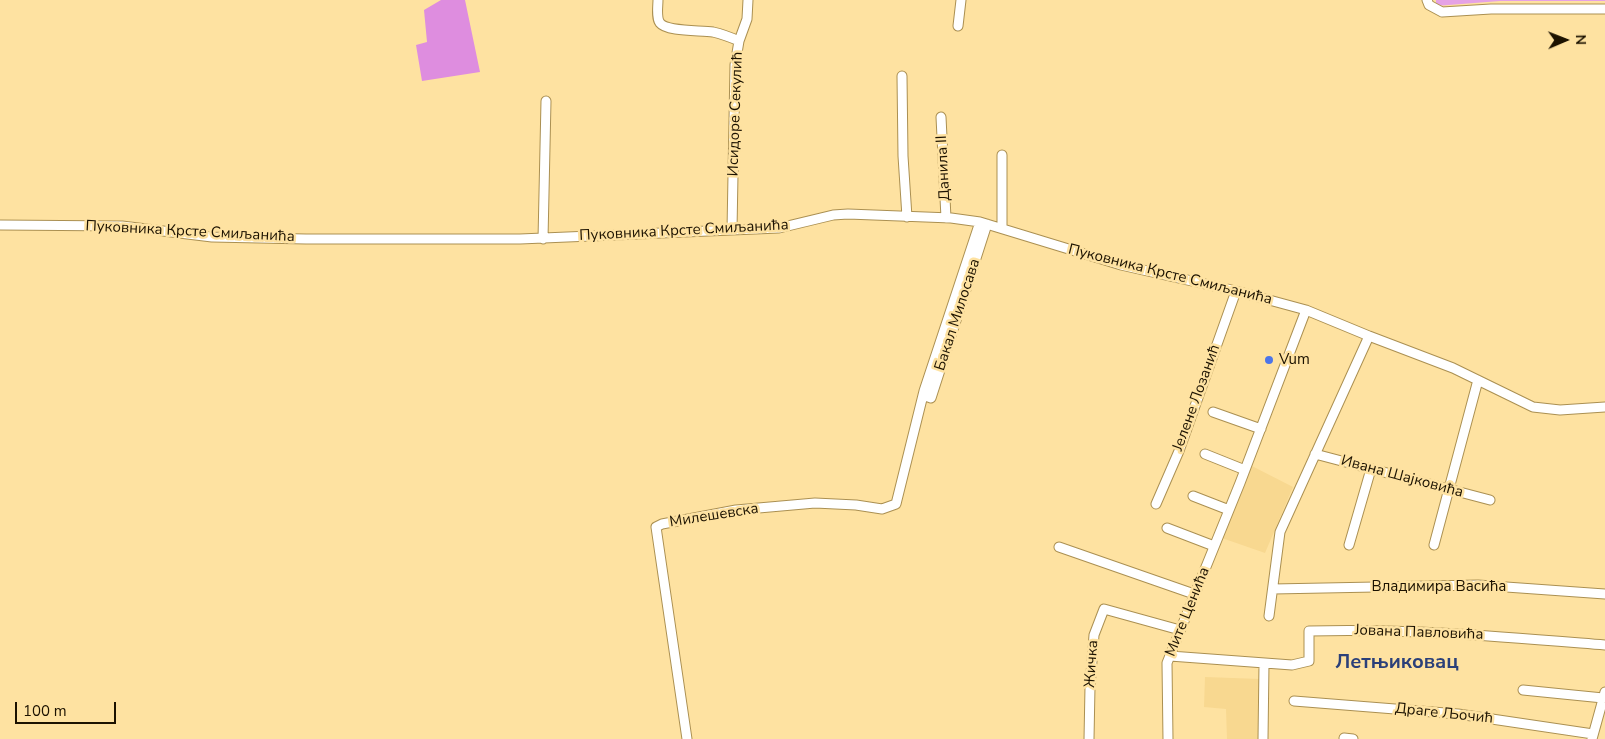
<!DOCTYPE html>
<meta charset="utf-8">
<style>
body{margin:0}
#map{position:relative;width:1605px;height:739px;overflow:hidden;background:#fee2a1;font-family:"Nunito Sans",sans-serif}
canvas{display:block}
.north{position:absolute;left:1540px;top:15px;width:50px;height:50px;-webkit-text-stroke:4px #fee2a1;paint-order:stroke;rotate:89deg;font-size:14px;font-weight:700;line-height:20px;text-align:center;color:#1c1200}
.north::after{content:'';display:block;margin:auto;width:18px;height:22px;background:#1c1200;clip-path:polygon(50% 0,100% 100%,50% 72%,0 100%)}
.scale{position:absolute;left:15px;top:702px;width:101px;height:22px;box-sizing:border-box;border:2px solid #1c1200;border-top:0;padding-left:6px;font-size:15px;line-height:18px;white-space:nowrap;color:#1c1200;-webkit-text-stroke:4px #fee2a1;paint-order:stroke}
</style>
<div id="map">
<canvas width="1605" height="739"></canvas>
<div class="north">N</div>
<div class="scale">100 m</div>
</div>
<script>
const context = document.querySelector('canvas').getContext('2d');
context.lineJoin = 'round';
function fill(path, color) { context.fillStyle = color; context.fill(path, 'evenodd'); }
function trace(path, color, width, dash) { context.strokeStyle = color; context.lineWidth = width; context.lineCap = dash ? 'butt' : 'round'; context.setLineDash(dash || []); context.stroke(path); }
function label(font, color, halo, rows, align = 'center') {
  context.font = font + ' "Nunito Sans",sans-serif'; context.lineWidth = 5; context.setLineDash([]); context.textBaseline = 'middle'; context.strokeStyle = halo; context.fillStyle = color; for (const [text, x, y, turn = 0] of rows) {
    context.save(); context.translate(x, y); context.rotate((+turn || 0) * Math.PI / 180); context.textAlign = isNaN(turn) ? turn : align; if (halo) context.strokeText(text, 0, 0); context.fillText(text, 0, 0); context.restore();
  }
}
fill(new Path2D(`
 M1248,464l45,23 -28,66 -46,-16z
 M1205,677l55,2v60h-33l-1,-30 -22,-2z`), '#f8d890');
fill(new Path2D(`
 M1436,0h169v1h-105l-64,5z`), '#e5a2e5');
fill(new Path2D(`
 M441,0h24l15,72 -58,9 -6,-36 11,-3 -3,-32z`), '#de8ddf');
const minor = new Path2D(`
 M658,0c0,6 -2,18 2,23 7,9 41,7 53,9 9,2 17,5 26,9
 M1427,0l2,5 13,7 49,-3h114
 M958,26l3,-26
 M902,76l1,80 4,61
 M941,117l5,101
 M0,225l122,1 90,11 94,2h214l259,-11 54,-13 15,-1 103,4 29,4 141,43 115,26 70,19 63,26 84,32 80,39 27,3 45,-3
 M1002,228v-73
 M732,230l3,-165 4,-24 8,-22 1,-19
 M543,239l3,-138
 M923,395l8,3 56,-174
 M1213,412l48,17
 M1205,454l40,16
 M1315,454l175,46
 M1193,496l36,14
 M1156,504l23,-53 57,-160
 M1167,528l47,18
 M1349,545l22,-76
 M1434,545l44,-165
 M1059,547l135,47
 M1273,589l205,-4 127,9
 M1269,616l11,-84 89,-196
 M1170,656l122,9 17,-4v-30c99,-3 197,6 296,14
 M1523,690l80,8
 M1294,701l164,13 135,20
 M1344,738l9,1
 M687,739l-31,-212 6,-3 74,-14 79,-7 41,2 26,4 14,-5 28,-113 56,-169
 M1089,739l1,-52 4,-52 10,-26 76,21
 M1168,739l-1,-76 73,-180 66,-173
 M1263,739l1,-75
 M1592,739l13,-47`);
trace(minor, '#ab9052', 11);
trace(minor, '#fff', 9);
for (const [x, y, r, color] of [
 [1269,360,5,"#4d75e8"]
]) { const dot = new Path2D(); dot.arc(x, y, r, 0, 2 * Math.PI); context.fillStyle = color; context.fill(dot); trace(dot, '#fee2a1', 2); }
label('15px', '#1c1200', '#fee2a1', [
 ["Исидоре Секулић",736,114,-88],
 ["Данила II",944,168,-93],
 ["Пуковника Крсте Смиљанића",684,231,-3],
 ["Пуковника Крсте Смиљанића",190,232,3],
 ["Пуковника Крсте Смиљанића",1170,275,14],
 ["Бакал Милосава",958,315,-72],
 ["Јелене Лозанић",1197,398,-70],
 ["Ивана Шајковића",1402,477,15],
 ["Милешевска",714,516,-9],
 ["Владимира Васића",1439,587],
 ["Мите Ценића",1188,612,-68],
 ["Јована Павловића",1419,633,2],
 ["Жичка",1092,664,-86],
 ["Драге Љочић",1444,714,6]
]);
label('15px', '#1c1200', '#fee2a1', [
 ["Vum",1279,360]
], 'left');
label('bold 20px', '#2b4079', '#fee2a1', [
 ["Летњиковац",1397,663]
]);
</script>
